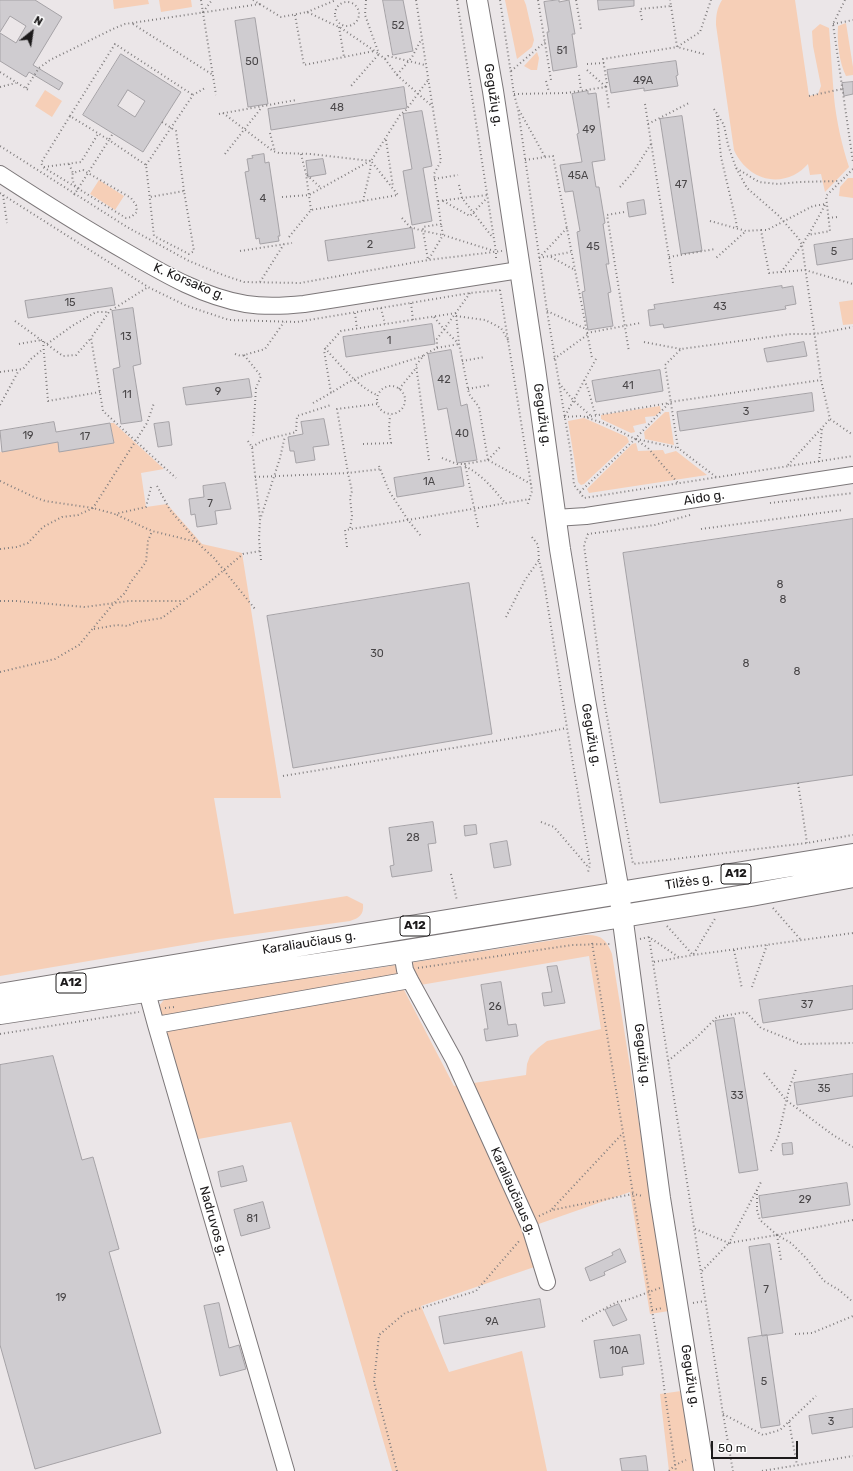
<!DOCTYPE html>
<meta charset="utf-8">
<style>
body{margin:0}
#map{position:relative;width:853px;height:1471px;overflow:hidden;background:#ebe6e8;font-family:Rubik,sans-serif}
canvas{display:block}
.north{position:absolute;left:12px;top:12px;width:40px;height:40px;-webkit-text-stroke:3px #fff;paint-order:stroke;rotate:30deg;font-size:11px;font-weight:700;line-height:16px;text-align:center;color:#1c1a1b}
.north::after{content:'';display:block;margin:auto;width:14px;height:18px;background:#1c1a1b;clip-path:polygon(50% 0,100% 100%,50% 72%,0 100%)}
.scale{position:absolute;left:711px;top:1441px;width:87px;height:18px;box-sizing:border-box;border:2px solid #1c1a1b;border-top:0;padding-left:5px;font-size:12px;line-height:14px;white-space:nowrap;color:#1c1a1b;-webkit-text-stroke:3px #fff;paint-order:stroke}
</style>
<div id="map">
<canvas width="853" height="1471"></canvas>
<div class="north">N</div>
<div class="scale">50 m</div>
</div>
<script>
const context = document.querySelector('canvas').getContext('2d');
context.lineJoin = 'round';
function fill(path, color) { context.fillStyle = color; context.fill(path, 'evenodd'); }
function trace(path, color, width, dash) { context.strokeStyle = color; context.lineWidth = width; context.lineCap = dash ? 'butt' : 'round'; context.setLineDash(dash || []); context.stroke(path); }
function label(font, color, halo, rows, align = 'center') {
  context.font = font + ' Rubik,sans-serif'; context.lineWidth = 3; context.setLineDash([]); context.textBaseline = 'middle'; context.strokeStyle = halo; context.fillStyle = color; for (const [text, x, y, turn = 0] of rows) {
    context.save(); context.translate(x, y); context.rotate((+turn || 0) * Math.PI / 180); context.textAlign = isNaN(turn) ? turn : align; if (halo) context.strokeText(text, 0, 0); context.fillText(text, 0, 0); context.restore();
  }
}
fill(new Path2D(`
 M113,0h35l1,4 -35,5z
 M159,0h32l1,7 -31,5z
 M505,0h19l2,5 8,35 -2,7 -15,12z
 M722,0h73l14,96 9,-2 3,-8 -8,-40 -1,-15 8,-7 9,4c2,23 3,46 5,69 2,22 8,49 15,70l-24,25 -4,-18 -11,1 -2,-11c-4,4 -8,8 -14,11 -25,12 -50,-2 -60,-25l-18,-125c0,-10 1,-17 6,-25z
 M846,23l7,44v8l-7,1c-7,-14 -9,-34 -8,-50z
 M537,52l2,6 -2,12h-6l-7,-4z
 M45,90l17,11 -10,16 -17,-11z
 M848,178h5v20l-14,-2 1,-9z
 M99,180l25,16 -9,14 -25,-16z
 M853,300v24l-10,1 -4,-23z
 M660,406l1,5 -6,5 -10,1 1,6 -13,3 2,6 -4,1 -30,-14v-4z
 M665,412h4l5,33 -29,-6 -1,-7z
 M584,418l43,19 2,5 -45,42 -3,1 -3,-3 -10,-61z
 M110,423h4l50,46 -23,4 5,34 21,-3 35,40 40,9 39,245h-67l20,116 113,-18 16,8c1,11 -4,14 -13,17l-131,18 -219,37v-524l58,-10 1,10 55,-9z
 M636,443l2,8 25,-1 2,4 11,-3 31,24 -118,18 -2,-4 45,-45z
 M581,910l1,3 -571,90z
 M585,935c16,-1 22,5 27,19l57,357 -19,3 -20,-122 -100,35 13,37 -122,42 28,66 73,-21 25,120h-155l-101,-349 -98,18 -35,-125 1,-9 8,-10 61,-11 99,-9zM589,956l12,73 -54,12 -9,7 -8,8 -3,8 -1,11 -72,11 -51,-98z
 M681,1391l12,80h-24l-9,-77z`), '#f6cfb7');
const building = new Path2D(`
 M0,0h35l27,17 -29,48 30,18 -4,7 -30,-18 -3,5 -26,-16v-28l16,10 10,-17 -16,-10 -10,16z
 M383,0h20l10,51 -20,4z
 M559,0v2l10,-2 6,34h-3l5,33 -24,4 -6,-39h2l-5,-30z
 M598,0h36v6l-35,4z
 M255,18l13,86 -20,3 -13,-86z
 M121,54l60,38 -38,60 -60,-37zM128,90l17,11 -10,16 -17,-11z
 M676,61l2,14 -2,1 2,10 -34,5v-3l-33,5 -4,-23z
 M853,82v12l-9,2 -2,-13z
 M404,87l3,21 -136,22 -3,-21z
 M588,91v3l8,-1 9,67 -13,2 4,25h3l6,36 -2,1 6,40h-3l5,28 -3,1 5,33 -25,4 -6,-38 3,-1 -8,-59 3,-1 -7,-40 -8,1 -5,-27 22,-3 -5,-28 2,-1 -7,-39z
 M422,111l10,55 -9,2 9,53 -20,4 -9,-54 9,-2 -9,-55z
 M682,116l20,135 -21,3 -21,-135z
 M264,154l1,9 4,-1 11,74h-2l1,5 -19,3 -1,-6 -3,1 -11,-67 4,-1 -2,-12 6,-1 -1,-2z
 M323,159l3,15 -18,3 -2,-16z
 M644,200l2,14 -17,3 -2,-14z
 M412,228l3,20 -87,13 -3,-20z
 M853,239v20l-36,6 -3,-20z
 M782,286v2l11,-2 3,18 -11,2 1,3 -122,19 -1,-4 -13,2 -2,-16 7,-1 -1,-4z
 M112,288l3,17 -87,13 -3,-17z
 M133,308l8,56 -8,2 9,55 -21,3 -8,-55 7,-2 -8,-56z
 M432,324l3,20 -89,13 -3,-20z
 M804,342l3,14 -40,6 -3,-13z
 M451,350l10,56 6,-2 10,56 -20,3 -10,-55 -9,2 -10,-56z
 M660,370l3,21 -67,11 -4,-21z
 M249,379l3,18 -66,8 -3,-17z
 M812,393l2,18 -134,20 -3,-19z
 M324,419l5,26 -16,2 2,13 -19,3 -2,-12h-4l-2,-14 15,-3 -2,-12z
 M54,422l2,10 54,-9 4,20 -55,9 -1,-10 -56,10 -2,-21z
 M169,422l3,23 -14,2 -4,-23z
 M461,467l3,19 -67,11 -3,-19z
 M225,483l6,26 -16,2 2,13 -20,3 -2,-13 -4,1 -2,-16 15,-2 -1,-11z
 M853,519v256l-193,28 -37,-250z
 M469,583l23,151 -199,34 -26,-152z
 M433,822l3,21 -8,1 4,27 -40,6 -2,-11 4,-1 -5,-37z
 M476,825l1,9 -12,2 -1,-10z
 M507,841l4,24 -17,3 -4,-24z
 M557,966l8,37 -21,3 -2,-13 10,-1 -5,-25z
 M501,982l7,43 8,-1 2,12 -32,5 -2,-12h4l-7,-44z
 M853,986v23l-90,14 -4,-23z
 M734,1018l24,152 -19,3 -24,-152z
 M53,1056l29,104 11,-3 26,92 -10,3 52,181 -126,36 -35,-124v-280z
 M853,1074v22l-56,9 -3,-22z
 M792,1143l1,11 -10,1 -1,-11z
 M243,1166l4,15 -26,6 -3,-15z
 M847,1183l3,22 -88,13 -3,-22z
 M263,1202l7,26 -29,8 -7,-26z
 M770,1244l13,89 -21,3 -13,-89z
 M620,1249l6,13 -22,10 1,3 -15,6 -5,-13 28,-13 -1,-2z
 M540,1299l5,28 -101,17 -5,-27z
 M219,1303l10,45 10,-3 7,24 -26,7 -16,-70z
 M619,1304l8,16 -14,6 -8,-16z
 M640,1335l4,29 -22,3 1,8 -23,3 -6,-37z
 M767,1335l13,90 -19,3 -13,-90z
 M853,1409v18l-41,7 -3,-18z
 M646,1456l2,15h-26l-2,-12z`);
fill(building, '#cfccd0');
trace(building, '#a5a2a6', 1);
const minor = new Path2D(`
 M0,174c43,28 86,55 130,80 36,21 74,43 116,50 19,3 39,2 58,0l215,-34
 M555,518l31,-2 267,-41
 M402,952l3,18 5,10 44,80 76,167 17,55
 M144,981l12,44 130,446
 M156,1025l254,-45`);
const major = new Path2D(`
 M477,0l16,91 42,277 25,181 25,151 34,192 41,306 44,273`);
const highway = new Path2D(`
 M0,995c284,-48 569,-94 853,-140
 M0,1013l402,-61 349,-57 102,-19`);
trace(minor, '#7c7779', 18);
trace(major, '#7c7779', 22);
trace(highway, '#7c7779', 24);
trace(new Path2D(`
 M201,0l15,95
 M253,0l28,17 26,-5 34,16 38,26 -28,32
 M366,0l-1,15 14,39 6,5 12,16 36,32
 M416,0l25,161 -7,13 7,50 -18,3v4l20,4 51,16
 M457,0l39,252v8
 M500,0l14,94 4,15 29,202 24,143 3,31 10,13 269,-42
 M538,0l13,80
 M576,0l5,29
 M845,0l-12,24 20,138
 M335 14a12 12 0 1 1 24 0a12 12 0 1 1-24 0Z
 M671,6l6,41 27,7
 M203,12l9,-12
 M307,12l29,-12
 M295,15l9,50 70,-14
 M642,20l-2,-11 31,-3 -1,-6
 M133,24l80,51
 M833,24l20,-4
 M339,27l5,30
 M385,59l3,-3 37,9
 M587,64l17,-1
 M587,70l19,17
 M511,71l34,-29
 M0,72l30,19
 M397,75l15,-18 9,-17
 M579,75l2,15
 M546,81l3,11
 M0,87l16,-4
 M606,87l1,-3 -4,-25 74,-12 23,-15 11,-32
 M26,88l13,-20 11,-8 65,-32 10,-4 135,-20
 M514,94l52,-1 40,-6 3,22
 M809,96l33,-7
 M645,104l28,179
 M714,109l10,16 4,20 8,23 23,14 19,2 22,-2 39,-1
 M519,110l26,47
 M223,113l50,38 6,2 32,1 60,7
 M219,114l77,-14
 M70,116l45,-72 78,51
 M717,116l4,41 15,64 1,8
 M162,122l14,9 8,60
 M648,124l41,-21
 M270,133l5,19
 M386,140l7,47
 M0,146l127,81 62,34 34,14 21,7 56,1 128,-23 74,-9
 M225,154l37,-47
 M301,154l5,20 5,36
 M525,160l28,-4 39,202
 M69,164l4,9
 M146,165l47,-70 12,-7
 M44,167l37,-5 17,-28
 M736,168l11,20 32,28 20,23 3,6 -21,27 -12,1 -8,-43 -15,1
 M853,169l-27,27 4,35 -22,4 -6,10 19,135 9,39 23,16
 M307,175l14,13
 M434,179l24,-4
 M459,185l3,13 31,40
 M620,187l13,-15 18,-28
 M78,189c-4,-4 -7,-10 -5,-16l10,-3 48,28 5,7 1,7 -6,5 -5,1 -83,-51 -2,-4 29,-47 39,24 4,-7
 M0,193l148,94 39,19 42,14 68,2 173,-29 30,-3
 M3,195l4,28
 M74,195l35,-55 37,25 8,71 35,18 5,-3 -10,-60 -34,6
 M282,197l27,-2 61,-34
 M363,201l7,-30 1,-9
 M438,201l49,-6
 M443,201l27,15 17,-18
 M624,212l-17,3 22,137
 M402,218l8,9 13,4 5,29
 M828,218l10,-1
 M710,221l36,10 -30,27
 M761,230h6l46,-24 13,-2
 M809,234l16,-29
 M289,237l22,-27 87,-15 -27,-34 29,-46 6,-5 22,-30
 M240,251l52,-8
 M551,257l24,13
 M669,257l46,-8
 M539,258l28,-30
 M539,258l32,-6
 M429,259l14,-24 -2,-11
 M781,272l24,-2 48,14
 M260,282l24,-38
 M500,290l32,201 -5,15
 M411,303l2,17
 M115,308l33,-21
 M381,308l4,16
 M111,309l-20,29 12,73 73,67
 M547,311l39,18
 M355,313l2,16
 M456,316l29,4 16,8 7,12
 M434,317l9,11 15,15
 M15,321l48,35 13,-1 15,-17
 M587,333l53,-10
 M43,341l5,60 52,-9
 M644,342l37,7
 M19,344l22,-4
 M47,344l25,-18 24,-14h12
 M325,348c14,16 33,39 52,47
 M437,348l22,-4
 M235,354l6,2 24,-7 19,-27
 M244,355l17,21 -5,12 -3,48
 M423,356l-57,18 -19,9 -16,10 -7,-43 17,-19 115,-18 3,31 10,50 10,13 9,53
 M554,359l33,-24
 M462,361l23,-4
 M0,372l23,-3 8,-10 12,-10
 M584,380c6,11 7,23 12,35
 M559,383l14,17 18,16
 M377 400a14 14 0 1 1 28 0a14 14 0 1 1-28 0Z
 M399,389l18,-22
 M468,389l22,-4
 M313,403l18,-10
 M377,404l-40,5 11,64 33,-4
 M0,405l19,-35
 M565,416l32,-59
 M564,417l18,-1 24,8 29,15 13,9 30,35
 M587,417l82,-14
 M636,439l42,9
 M248,441l4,6 8,72
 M363,444l28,-1 -2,-14 1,-14
 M252,447l12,-7 32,-8 1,-16 34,-11
 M442,458l15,6h8
 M429,460l-13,-95 9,-11 12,-6v-9l33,-46
 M488,460l12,-13
 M819,462l3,-34
 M788,465l42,-46
 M379,466l10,25 19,29 13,16
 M465,466c17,9 28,22 40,37
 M255,477l93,-4 4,18 -2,7 2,18 -2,13
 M716,477l-38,-29 -13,-83 16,-16 110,-15h24l38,-7
 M0,481l34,16 11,4 48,7 22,6 31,-7 5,-20
 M157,486l13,24 32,37 12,11 41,51
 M580,492l55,-53 35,-37 151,-22
 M770,503l83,-10
 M117,515l35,16 45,11
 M690,515l-35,10 -67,9 -4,11 20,155 29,164 174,-21 46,-8
 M478,527l-13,-63 23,-4 43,24
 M701,529l142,-19
 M532,537l6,8 1,15 5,22 23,146 23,137 -2,7
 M347,547l-2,-17 63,-10 122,-21
 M0,549l17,-2 11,-4 15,-16 19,-10 16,-2 15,-7 54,-85 7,-20
 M261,560l-2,-21 1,-19 20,-62 5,-22
 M0,601h16l69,6 44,-6h55l22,-16 37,-31 17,-3
 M506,617l19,-37 14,-20
 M94,629l23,-4 10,1 10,-4 25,-4 21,-16
 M0,672l55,-13 24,-14 35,-42 11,-10 5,-10 16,-21 2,-21 4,-10
 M283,776l249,-41 35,-7
 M798,783l9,60
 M541,822l13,5 35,41
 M451,874l6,27
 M773,908l28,32
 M667,926l26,29 23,-38
 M649,937l74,477 10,57
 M640,939l9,-2 31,21
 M592,943l70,428 2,16 12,84
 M734,950l8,39
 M654,962l39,-7 160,-22
 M418,968l154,-23 38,-1
 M752,987l15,-42
 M165,1008l10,-1
 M0,1034l139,-22
 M668,1061l29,-24 20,-20 29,-5 15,16 40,16 52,-1
 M764,1073l22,27 47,35 20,12
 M771,1151l7,-14 11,-48 7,-20
 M757,1190v20l3,10 17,15 14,8 15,15 18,23 15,9 14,12
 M552,1209l71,-76
 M539,1216l13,-6 81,-16 10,2
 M695,1229l34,14 32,-61
 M777,1235l4,25
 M702,1271l27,-28 48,-8 76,-15
 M693,1303l12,-2
 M652,1310l11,-2
 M582,1321l35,-19 10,-2 33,-12
 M795,1334l17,-1 41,-17
 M723,1414l40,21 17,-5 36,-34
 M789,1422l8,43
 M397,1471l-23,-89 5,-47 26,-22 71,-22 44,-51
 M669,1471l6,-6 11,-5
 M762,1471l91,-15`), '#817e7f', 2, [1, 3]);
trace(minor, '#fff', 16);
trace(major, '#fff', 20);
trace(highway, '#fff', 22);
label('11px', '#494648', null, [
 ["52",398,26],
 ["51",562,51],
 ["50",252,62],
 ["49A",643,81],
 ["48",337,108],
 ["49",589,130],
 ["45A",578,176],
 ["47",681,185],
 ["4",263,199],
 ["2",370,245],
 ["45",593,247],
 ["5",834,252],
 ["15",70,303],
 ["43",720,307],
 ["13",126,337],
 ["1",389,341],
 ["42",444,380],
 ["41",628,386],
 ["9",218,392],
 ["11",127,395],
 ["3",746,412],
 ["40",462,434],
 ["19",28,436],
 ["17",85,437],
 ["1A",429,482],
 ["7",210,504],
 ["8",780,585],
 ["8",783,600],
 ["30",377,654],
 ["8",746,664],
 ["8",797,672],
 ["28",413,838],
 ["37",807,1005],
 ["26",495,1007],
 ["35",824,1089],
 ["33",737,1096],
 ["29",805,1200],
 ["81",252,1219],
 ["7",766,1290],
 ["19",61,1298],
 ["9A",492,1322],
 ["10A",619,1351],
 ["5",764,1382],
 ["3",831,1422]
]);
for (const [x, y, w] of [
 [736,874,30],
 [415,926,30],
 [71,983,30]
]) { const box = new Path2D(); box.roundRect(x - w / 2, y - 10, w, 20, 3); context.fillStyle = '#fff'; context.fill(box); trace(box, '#1c1a1b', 1); }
label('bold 12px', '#1c1a1b', null, [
 ["A12",736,874],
 ["A12",415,926],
 ["A12",71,983]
]);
label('13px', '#1c1a1b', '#fff', [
 ["Gegužių g.",493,95,81],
 ["K. Korsako g.",189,282,23],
 ["Gegužių g.",542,415,82],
 ["Aido g.",704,498,-9],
 ["Gegužių g.",591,735,80],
 ["Tilžės g.",689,882,-9],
 ["Karaliaučiaus g.",309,943,-9],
 ["Gegužių g.",642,1055,83],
 ["Karaliaučiaus g.",513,1191,66],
 ["Nadruvos g.",213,1221,74],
 ["Gegužių g.",690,1376,81]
]);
</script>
